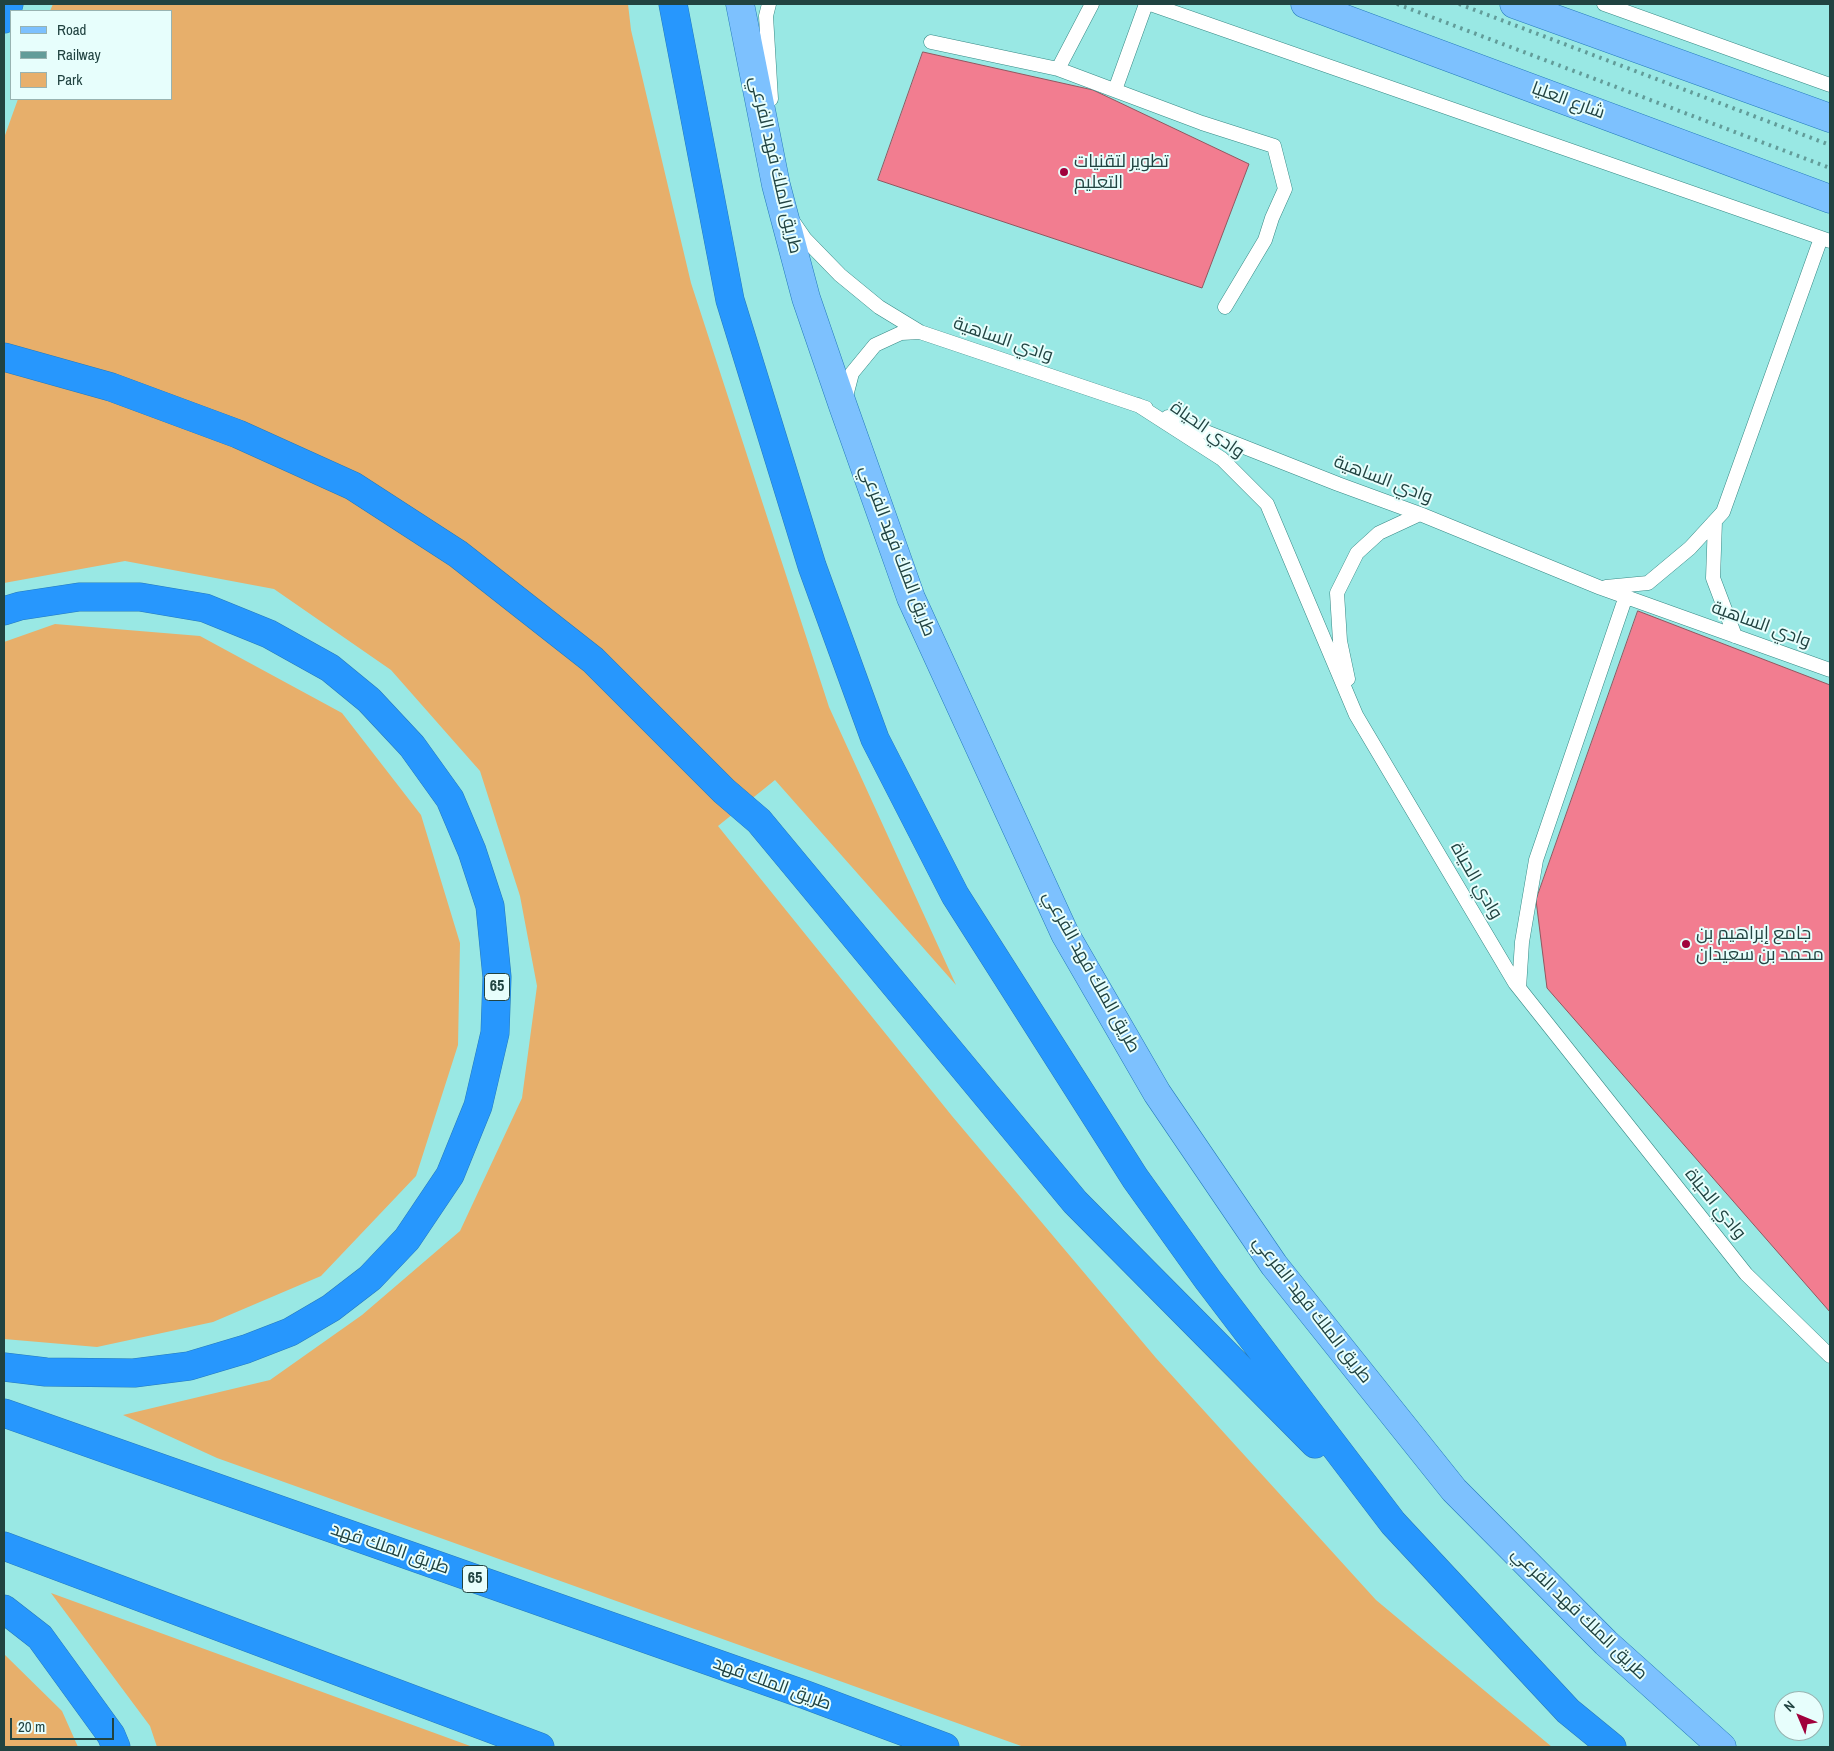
<!DOCTYPE html>
<meta charset="utf-8">
<style>
body{margin:0}
#map{position:relative;width:1834px;height:1751px;overflow:hidden;background:#99e8e4;font-family:"Archivo Narrow",sans-serif}
canvas{display:block}
.frame{position:absolute;inset:0;border:5px solid #214341;pointer-events:none}
.legend{position:absolute;left:10px;top:10px;width:162px;height:90px;box-sizing:border-box;background:#e7fefc;border:1px solid #98b3b1;margin:0;padding:6px 9px;list-style:none;font-size:15px;color:#214341}
.legend li{display:flex;align-items:center;gap:10px;height:25px}
.legend b{width:25px;border:1px solid #98b3b1}
.north{position:absolute;left:1774px;top:1691px;width:50px;height:50px;box-sizing:border-box;background:#e7fefc;border:1px solid #98b3b1;border-radius:50%;rotate:315deg;font-size:14px;font-weight:700;line-height:20px;text-align:center;color:#214341}
.north::after{content:'';display:block;margin:auto;width:18px;height:22px;background:#a0013c;clip-path:polygon(50% 0,100% 100%,50% 72%,0 100%)}
.scale{position:absolute;left:10px;top:1718px;width:104px;height:22px;box-sizing:border-box;border:2px solid #214341;border-top:0;padding-left:6px;font-size:15px;line-height:18px;white-space:nowrap;color:#214341;-webkit-text-stroke:4px #e7fefc;paint-order:stroke}
</style>
<div id="map">
<canvas width="1834" height="1751"></canvas>
<div class="frame"></div>
<ul class="legend">
<li><b style="height:6px;background:#7dc1fe"></b>Road</li>
<li><b style="height:6px;background:#629c99"></b>Railway</li>
<li><b style="height:14px;background:#e7af6b"></b>Park</li>
</ul>
<div class="north">N</div>
<div class="scale">20 m</div>
</div>
<script>
const context = document.querySelector('canvas').getContext('2d');
context.lineJoin = 'round';
function fill(path, color) { context.fillStyle = color; context.fill(path, 'evenodd'); }
function trace(path, color, width, dash) { context.strokeStyle = color; context.lineWidth = width; context.lineCap = dash ? 'butt' : 'round'; context.setLineDash(dash || []); context.stroke(path); }
function label(font, color, halo, rows, align = 'center') {
  context.font = font + ' "Archivo Narrow",Cairo,sans-serif'; context.lineWidth = 4; context.setLineDash([]); context.textBaseline = 'middle'; context.strokeStyle = halo; context.fillStyle = color; for (const [text, x, y, turn = 0] of rows) {
    context.save(); context.translate(x, y); context.rotate((+turn || 0) * Math.PI / 180); context.textAlign = isNaN(turn) ? turn : align; if (halo) context.strokeText(text, 0, 0); context.fillText(text, 0, 0); context.restore();
  }
}
fill(new Path2D(`
 M53,4h575l3,26 60,253 138,424 127,278 -181,-205 -57,46 234,290 204,242 220,242 176,147h-528l-807,-289 -94,-43 147,-35 92,-65 98,-84 62,-133 15,-112 -17,-90 -40,-125 -89,-101 -117,-81 -149,-28 -121,22v-445l14,-39h153v-88h-121z
 M55,624l145,12 142,77 79,102 39,128 -2,102 -42,131 -95,100 -108,46 -116,25 -93,-8v-697z
 M51,1593l422,154h-316l-7,-21z
 M4,1654l58,57 16,36h-74z`), '#e7af6b');
const building = new Path2D(`
 M923,52l170,38 156,74 -47,124 -324,-108z
 M1638,611l192,74v627l-283,-324 -11,-88z`);
fill(building, '#f27d90');
trace(building, '#91575f', 1);
const lane = new Path2D(`
 M769,4l-3,12 5,83
 M1150,4l680,237
 M1604,4l226,81
 M931,42l127,27 144,54 72,23 11,43 -13,29 -7,22 -40,67
 M1058,69l34,-65
 M1115,90l31,-86
 M794,223l11,16 35,36 39,32 41,25 226,76
 M845,400l7,-27 23,-28 26,-12 19,-1
 M1138,405l84,54 45,45 89,211 159,268 231,291 84,82
 M1168,417l170,67 82,30 181,74 229,82
 M1715,521l-2,57 22,58
 M1606,587l42,-4 42,-35 33,-36 98,-274
 M1348,679l-8,-38 -3,-48 20,-40 22,-20 41,-19
 M1519,988l3,-46 14,-82 90,-264`);
const primary = new Path2D(`
 M740,4l36,181 30,113 37,108 68,192 154,336 92,159 117,172 180,225 152,153 116,104
 M1305,4l525,195
 M1514,4l316,114`);
const highway = new Path2D(`
 M673,4l57,296 82,266 63,173 80,156 180,283 73,102 185,243 175,188 44,36
 M4,19l5,-15
 M4,357l107,30 127,47 115,52 105,68 135,106 131,131 35,30 316,381 240,242
 M4,611l16,-5 59,-9h61l65,11 64,26 61,34 39,32 43,46 38,53 22,52 18,55 7,71 -2,56 -17,73 -28,69 -43,64 -37,39 -39,30 -41,24 -44,17 -57,17 -55,7 -88,-1 -42,-5
 M4,1413l802,282 139,52
 M4,1546l536,201
 M4,1609l36,28 71,98 5,12`);
trace(lane, '#378985', 15);
trace(primary, '#257abb', 29);
trace(highway, '#257abb', 29);
trace(lane, '#fff', 14);
trace(primary, '#7dc1fe', 28);
trace(highway, '#2797fd', 28);
trace(new Path2D(`
 M1397,4l433,164
 M1459,4l371,141`), '#629c99', 4, [2.5, 5]);
for (const [x, y, r, color] of [
 [1064,172,5,"#a0013c"],
 [1686,944,5,"#a0013c"]
]) { const dot = new Path2D(); dot.arc(x, y, r, 0, 2 * Math.PI); context.fillStyle = color; context.fill(dot); trace(dot, '#e7fefc', 2); }
for (const [x, y, w] of [
 [497,987,25],
 [475,1579,25]
]) { const box = new Path2D(); box.roundRect(x - w / 2, y - 13.5, w, 27, 4); context.fillStyle = '#e7fefc'; context.fill(box); trace(box, '#214341', 1); }
label('bold 16px', '#214341', null, [
 ["65",497,987],
 ["65",475,1579]
]);
label('18px', '#214341', '#e7fefc', [
 ["شارع العليا",1568,101,20],
 ["طريق الملك فهد الفرعي",775,165,77],
 ["وادي الساهية",1003,340,19],
 ["وادي الحياة",1207,430,35],
 ["وادي الساهية",1383,480,21],
 ["طريق الملك فهد الفرعي",897,551,69],
 ["وادي الساهية",1761,625,20],
 ["وادي الحياة",1476,881,60],
 ["طريق الملك فهد الفرعي",1091,972,61],
 ["وادي الحياة",1715,1204,51],
 ["طريق الملك فهد الفرعي",1312,1310,52],
 ["طريق الملك فهد",390,1549,19],
 ["طريق الملك فهد الفرعي",1579,1614,44],
 ["طريق الملك فهد",772,1684,20]
]);
label('18px', '#214341', '#e7fefc', [
 ["تطوير لتقنيات",1074,162],
 ["التعليم",1074,183],
 ["جامع إبراهيم بن",1696,934],
 ["محمد بن سعيدان",1696,955]
], 'left');
</script>
